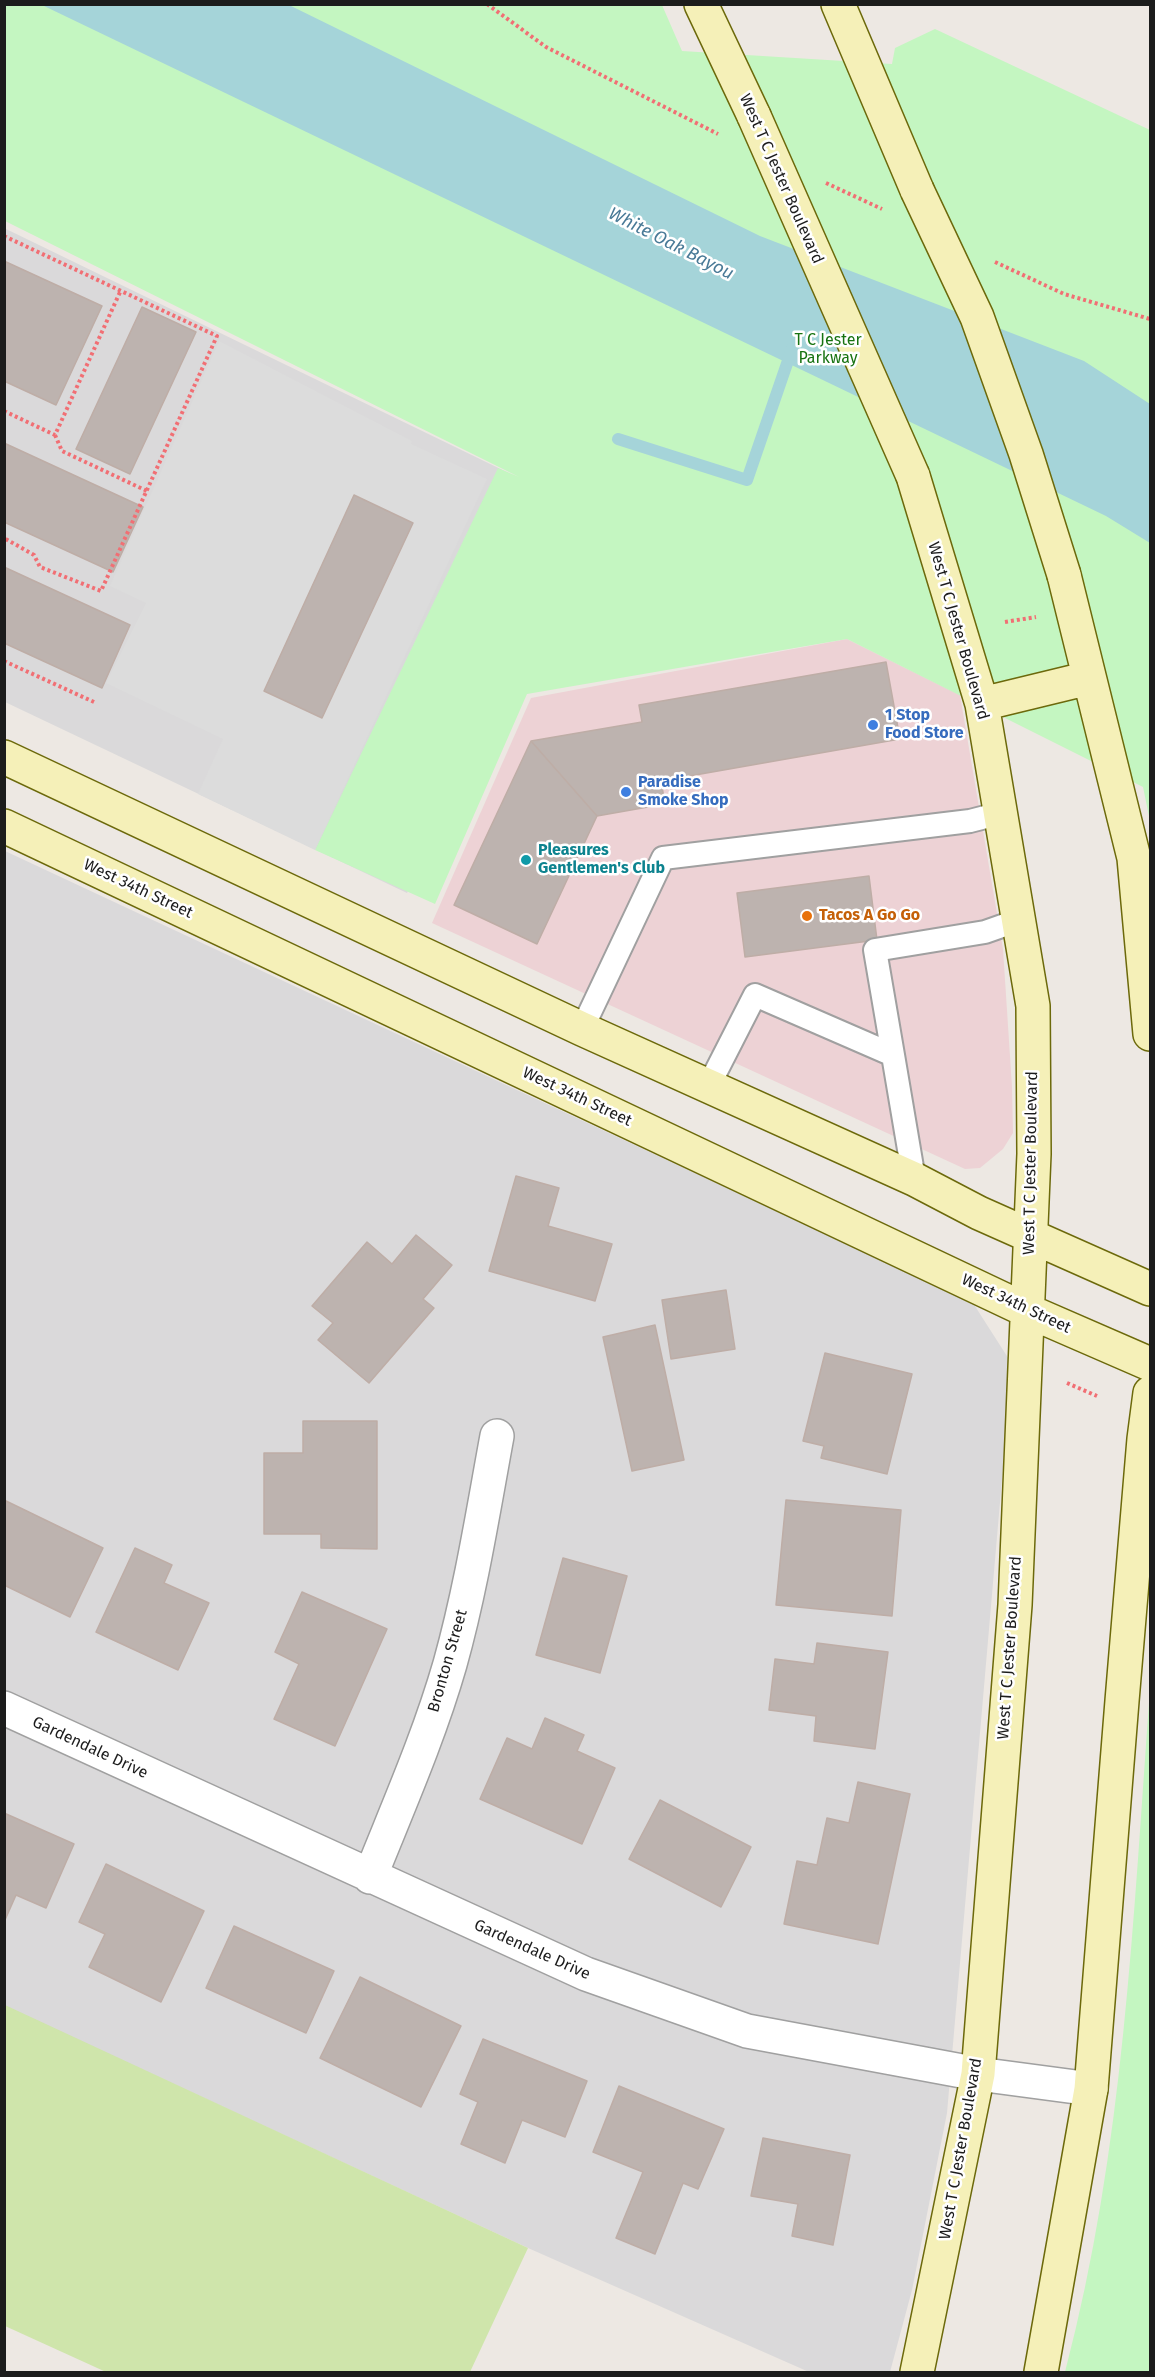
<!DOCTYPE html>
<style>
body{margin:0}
#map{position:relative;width:1155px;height:2377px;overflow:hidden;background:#ede8e3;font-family:"Fira Sans",sans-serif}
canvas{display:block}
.frame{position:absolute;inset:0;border:6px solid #1c1c1c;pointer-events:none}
</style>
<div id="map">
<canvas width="1155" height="2377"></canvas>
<div class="frame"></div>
</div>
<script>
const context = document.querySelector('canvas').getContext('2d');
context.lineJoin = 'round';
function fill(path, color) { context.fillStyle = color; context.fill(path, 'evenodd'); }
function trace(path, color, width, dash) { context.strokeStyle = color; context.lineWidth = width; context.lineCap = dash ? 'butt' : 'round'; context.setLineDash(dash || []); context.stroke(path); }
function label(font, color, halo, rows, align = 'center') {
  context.font = font + ' "Fira Sans",sans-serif'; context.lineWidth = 5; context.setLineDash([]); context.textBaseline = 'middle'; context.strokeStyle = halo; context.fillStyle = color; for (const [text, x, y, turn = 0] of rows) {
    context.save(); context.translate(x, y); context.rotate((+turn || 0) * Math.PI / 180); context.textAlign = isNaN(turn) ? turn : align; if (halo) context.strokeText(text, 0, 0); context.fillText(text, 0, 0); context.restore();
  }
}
fill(new Path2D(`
 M4,228l583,283 -180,382 -402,-191z
 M5,851l968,452 39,61 -65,749 -35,177 -22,82h-81l-281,-124 -523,-242z`), '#dad9da');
fill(new Path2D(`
 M847,639l113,56 43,254 9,138 1,46 -10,16 -23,19 -15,1 -533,-246 99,-225z`), '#edd2d5');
fill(new Path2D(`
 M5,2005l523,243 -58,124h-364l-101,-46z`), '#cfe5ab');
fill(new Path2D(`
 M4,5h658l20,46 210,13 3,-16 40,-19 215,101v691l-7,-34 -296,-148 -320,55 -92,210 -120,-54 183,-382 21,9 -514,-256z
 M1150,1689v683h-85c59,-223 68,-453 85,-683z`), '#c4f6c1');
fill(new Path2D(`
 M219,341l193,100 -1,3 76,35 -172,371 -117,-56 25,-55 -117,-56 40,-80 -36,-17z`), '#dcdcdc');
fill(new Path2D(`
 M42,5h247l471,231 324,125 66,43v139l-44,-27z`), '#a5d4d9');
trace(new Path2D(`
 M618,439l129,41 45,-131`), '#a5d4d9', 12);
const building = new Path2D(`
 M4,261l98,45 -46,99 -52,-24z
 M142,307l54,25 -66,142 -54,-25z
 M4,443l139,64 -30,65 -109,-50z
 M354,495l59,28 -91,195 -58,-27z
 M4,567l126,58 -28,63 -98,-45z
 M886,662l14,77 -239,42 4,23 -68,12 -66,-75 111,-19 -3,-17z
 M531,741l66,75 -60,128 -83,-39z
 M869,876l8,64 -132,17 -8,-64z
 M516,1176l43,12 -11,38 64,18 -17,57 -106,-30z
 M416,1235l36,30 -29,34 11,9 -65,75 -51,-43 15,-17 -21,-17 55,-64 25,22z
 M726,1290l9,59 -64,10 -9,-59z
 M655,1325l29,135 -52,11 -29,-134z
 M825,1353l87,21 -25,100 -66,-16 3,-12 -21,-5z
 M303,1421h74v128l-56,-1v-14h-57v-81h39z
 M4,1500l99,48 -33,69 -66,-32z
 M786,1500l115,10 -9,106 -116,-11z
 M135,1548l37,17 -8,18 45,20 -31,67 -82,-38z
 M563,1558l64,18 -27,97 -64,-18z
 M302,1592l85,37 -52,117 -61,-27 25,-55 -24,-12z
 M817,1643l71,9 -13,97 -61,-8 2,-25 -47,-6 6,-51 39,5z
 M545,1718l39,17 -7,16 38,17 -33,76 -102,-45 27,-61 25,11z
 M858,1782l52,12 -32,150 -94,-20 13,-63 20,4 10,-47 22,5z
 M660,1800l91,47 -30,60 -92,-48z
 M4,1813l70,31 -28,64 -30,-13 -11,25z
 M106,1864l98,47 -43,91 -72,-35 16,-33 -26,-12z
 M234,1926l100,45 -28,62 -100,-45z
 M360,1977l101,49 -40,81 -101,-49z
 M483,2039l104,42 -22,56 -43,-17 -17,43 -44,-19 17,-42 -18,-8z
 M619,2086l105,43 -26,60 -15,-6 -28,71 -39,-16 27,-66 -50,-20z
 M763,2138l87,17 -17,90 -41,-9 6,-32 -47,-8z`);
fill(building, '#bdb3af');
trace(building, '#beada6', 1.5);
const service = new Path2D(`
 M582,1029l81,-171 307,-37 31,-8
 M893,1055l-18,-105 110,-18 34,-12
 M708,1087l47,-92 138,60 21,124`);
const minor = new Path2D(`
 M4,1708l582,266 161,57 231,43 113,15
 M370,1877c28,-70 59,-140 80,-213 21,-75 33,-152 47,-228`);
const secondary = new Path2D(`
 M701,4l53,112
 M838,4l79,186
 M913,476l69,228 51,302 1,148 -19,451 -37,469 -61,298
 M1064,575l70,283 16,176
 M982,704l107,-26
 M4,757l578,272 332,150 65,34 171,76
 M4,826l1024,485 122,53
 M1041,2372l50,-283 31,-388 22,-262 6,-46`);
trace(service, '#a0a0a0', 26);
trace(minor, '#a0a0a0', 36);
trace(secondary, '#6c690b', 36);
trace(new Path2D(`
 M487,4l59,43 172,87
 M826,183l56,26
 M4,236l213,100 -116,255 -61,-24 -6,-12 -30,-17
 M995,262l69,32 86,25
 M4,411l51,24 66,-145
 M55,435l7,16 85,40
 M1005,622l31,-5
 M4,661l90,41
 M1067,1383l30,13`), '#f16f74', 4, [3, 3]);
trace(service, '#fff', 22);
trace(minor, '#fff', 33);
trace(secondary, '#f5f0b8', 33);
const secondaryBridge = new Path2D(`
 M754,116l159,360
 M917,190l60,127 49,137 38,121`);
trace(secondaryBridge, '#6c690b', 36, []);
trace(secondaryBridge, '#f5f0b8', 33);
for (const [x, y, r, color] of [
 [873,725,6,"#3f7fe0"],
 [626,792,6,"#3f7fe0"],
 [526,860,6,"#0f9aa8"],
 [807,916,6,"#e8710a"]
]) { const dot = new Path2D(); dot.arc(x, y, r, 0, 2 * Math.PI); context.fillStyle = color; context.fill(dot); trace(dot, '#fff', 2); }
label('16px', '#1c1c1c', '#fff', [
 ["West T C Jester Boulevard",781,179,66],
 ["West T C Jester Boulevard",958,631,74],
 ["West 34th Street",138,889,25],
 ["West 34th Street",577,1097,25],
 ["West T C Jester Boulevard",1031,1163,-89],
 ["West 34th Street",1016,1304,25],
 ["West T C Jester Boulevard",1010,1648,-86],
 ["Bronton Street",448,1661,-74],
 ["Gardendale Drive",90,1748,25],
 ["Gardendale Drive",532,1950,24],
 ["West T C Jester Boulevard",961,2149,-80]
]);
label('16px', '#177311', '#fff', [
 ["T C Jester",828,341],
 ["Parkway",828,359]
]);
label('bold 16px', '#366cbe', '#fff', [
 ["1 Stop",885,716],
 ["Food Store",885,734],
 ["Paradise",638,783],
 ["Smoke Shop",638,801]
], 'left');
label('bold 16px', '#0d838f', '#fff', [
 ["Pleasures",538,851],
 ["Gentlemen's Club",538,869]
], 'left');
label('bold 16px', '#c56008', '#fff', [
 ["Tacos A Go Go",819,916]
], 'left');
label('italic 18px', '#497a97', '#fff', [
 ["White Oak Bayou",671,244,27]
]);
</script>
